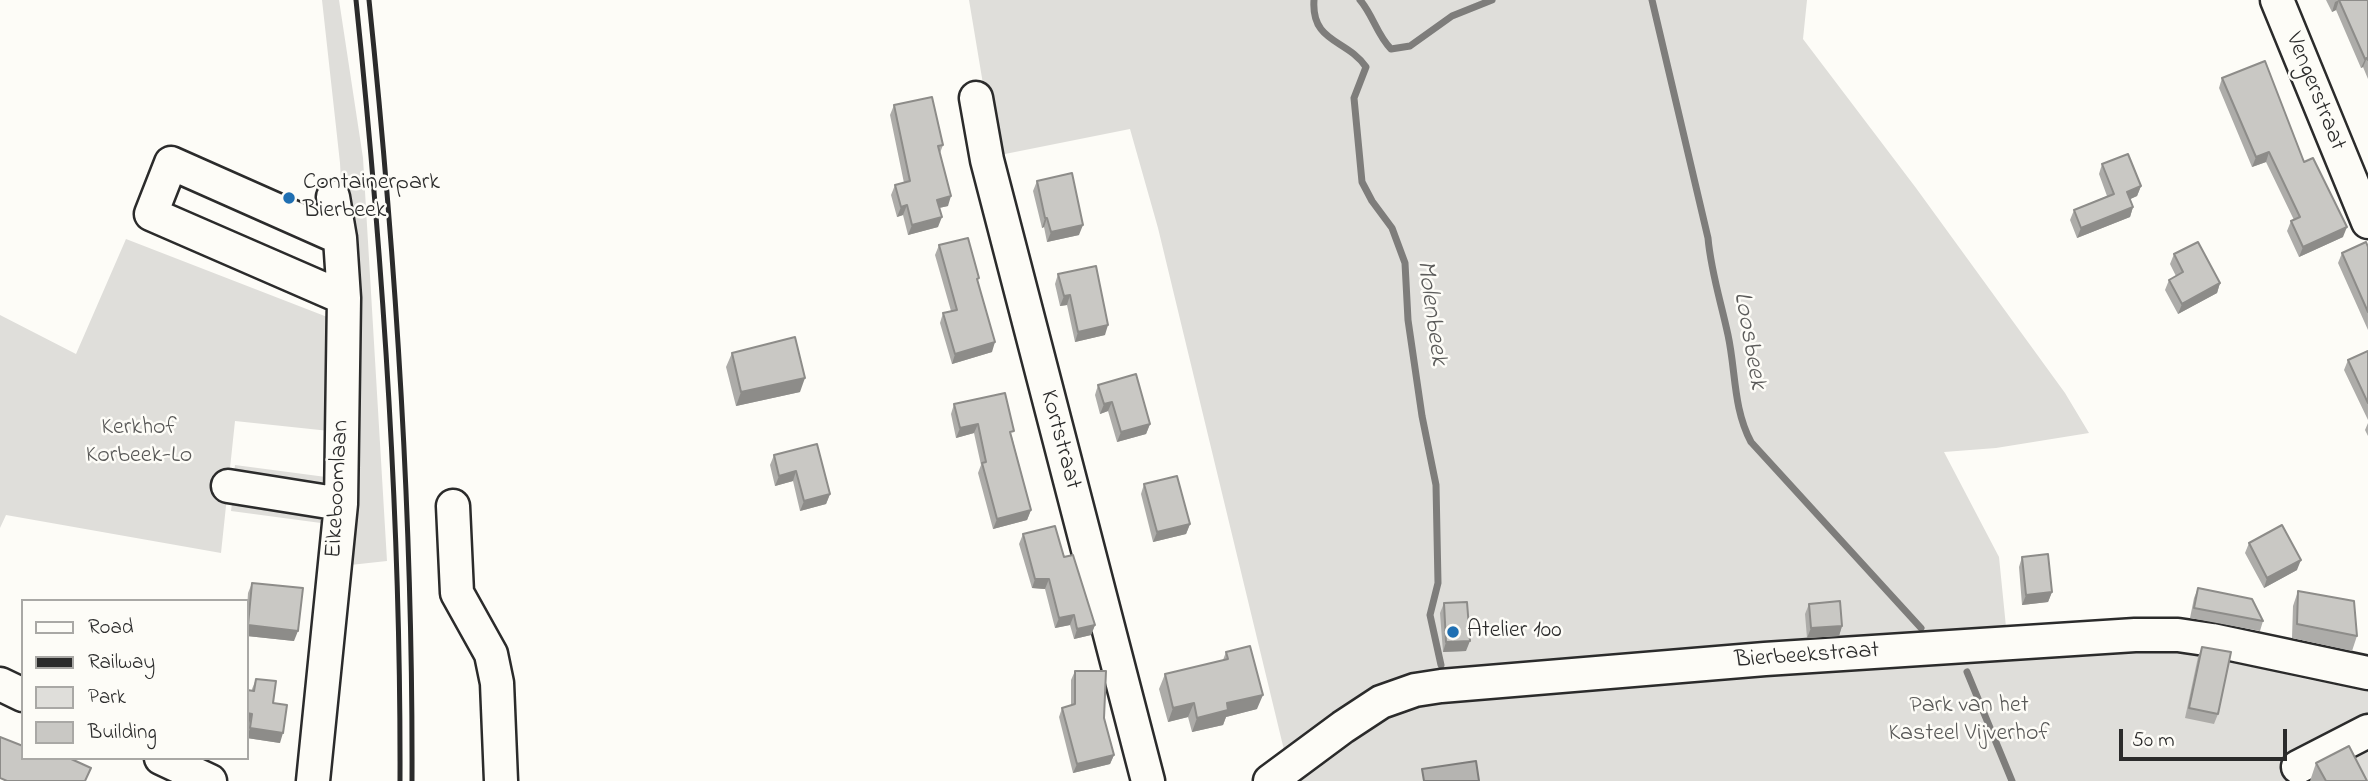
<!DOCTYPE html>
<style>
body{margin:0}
#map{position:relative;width:2368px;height:781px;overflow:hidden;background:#fdfcf7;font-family:"Indie Flower",sans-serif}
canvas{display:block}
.legend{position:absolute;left:21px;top:599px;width:228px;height:161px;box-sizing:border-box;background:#fdfcf7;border:2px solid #a9a8a5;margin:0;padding:9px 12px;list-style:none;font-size:21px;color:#2b2b2b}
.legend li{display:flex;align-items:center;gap:14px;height:35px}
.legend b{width:35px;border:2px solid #a9a8a5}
.scale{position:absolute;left:2119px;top:729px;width:168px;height:32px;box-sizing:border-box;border:4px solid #2b2b2b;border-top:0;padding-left:9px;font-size:21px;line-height:24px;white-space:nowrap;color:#2b2b2b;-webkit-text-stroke:5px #fdfcf7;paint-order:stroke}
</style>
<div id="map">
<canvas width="2368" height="781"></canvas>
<ul class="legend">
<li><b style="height:9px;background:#fdfcf7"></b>Road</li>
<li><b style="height:9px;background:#2b2b2b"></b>Railway</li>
<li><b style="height:19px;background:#dfdeda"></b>Park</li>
<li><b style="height:19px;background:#c9c8c4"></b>Building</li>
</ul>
<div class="scale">50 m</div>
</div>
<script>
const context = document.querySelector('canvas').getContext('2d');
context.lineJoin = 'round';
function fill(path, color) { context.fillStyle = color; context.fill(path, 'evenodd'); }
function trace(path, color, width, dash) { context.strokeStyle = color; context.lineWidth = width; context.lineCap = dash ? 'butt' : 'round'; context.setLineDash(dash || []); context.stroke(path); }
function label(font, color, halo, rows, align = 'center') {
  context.font = font + ' "Indie Flower",sans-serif'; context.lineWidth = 5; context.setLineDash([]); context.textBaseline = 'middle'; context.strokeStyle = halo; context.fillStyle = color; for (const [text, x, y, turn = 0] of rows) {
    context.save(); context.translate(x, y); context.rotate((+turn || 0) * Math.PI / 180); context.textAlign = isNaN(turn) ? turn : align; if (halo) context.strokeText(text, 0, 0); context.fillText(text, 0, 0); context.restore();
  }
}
fill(new Path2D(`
 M322,0h17l24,158 24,403 -46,5 7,-267 -8,-136z
 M969,0h838l-4,39 113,149 149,205 24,40 -93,15 -52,4 55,105 7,70 -590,44 -52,22 -80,57 -126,-522 -28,-99 -135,27z
 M126,239l209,81 4,112 -104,-11 -14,132 -215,-38 -6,13v-213l76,39z
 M235,465l91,12 -2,16 -91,-12z
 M233,495l90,12 -2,16 -90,-12z
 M2176,646l125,32 67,13v90h-1073l79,-57 32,-17 31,-7 583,-45z`), '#dfdeda');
const water = new Path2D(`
 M1476,761l3,20h-55l-2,-12z`);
fill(water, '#b5b4b1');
trace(water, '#7e7d7b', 2);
trace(new Path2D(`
 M1314,0c-3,43 33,39 52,67l-12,31 8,84 10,19 20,27 13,35 3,57 14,96 14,69 2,98 -8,32 11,50
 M1360,0c13,15 17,35 31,49l19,-3 42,-30 40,-16
 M1652,0l56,238c3,34 13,64 20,97 8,37 5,73 23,107l170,186
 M1967,672l45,109`), '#7e7d7b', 7);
const minor = new Path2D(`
 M2277,0l91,222
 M976,98l11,62 161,621
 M340,238l-169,-75 -20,51 193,84
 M228,486l113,18
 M453,506l4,87 34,61 6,29 4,98
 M0,684l23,11
 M161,758l49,23
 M2298,767l70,-36
 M313,781l28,-277 3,-206 -4,-60 -7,-41
 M1270,781l73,-54 38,-25 34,-12 26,-4 324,-27 370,-24h43l34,5 156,33`);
trace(minor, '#2b2b2b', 37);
trace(minor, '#fdfcf7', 32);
trace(new Path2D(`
 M356,0c27,260 45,520 44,781
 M369,0c27,260 44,520 43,781`), '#2b2b2b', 5);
fill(new Path2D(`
 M2326,0h42v79l-5,-12 -2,1 -25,-58 -4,2z
 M2222,78l82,84 39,75 -44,20 -12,-26 4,-10 3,-1 -28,-58 -14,5 -33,-79z
 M894,105l49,40 -3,8 8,53 -9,2 -1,19 -30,8 -5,-20 -6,2 -6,-22 4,-10 9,-2 -14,-68z
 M2102,164l39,22 -4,10 -7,3 3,8 -3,10 -53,21 -7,-18 4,-10 33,-14 -8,-22z
 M1037,181l42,54 -32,7 -3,-15 -2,1 -9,-37z
 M939,245l39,36 14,71 -40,12 -12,-41 3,-10 8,-2 -16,-56z
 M2368,247v83l-30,-67 4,-10z
 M2174,254l46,29 -3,10 -39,21 -13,-24 4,-10 7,-4 -6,-12z
 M1058,274l47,61 -30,7 -8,-37 -7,1 -5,-22z
 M2368,351v69l-24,-50 4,-10z
 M732,353l68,39 -64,14 -10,-39z
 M1098,385l52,39 -4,10 -29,8 -9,-31 -8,3 -5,-19z
 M954,404l58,33 19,73 -4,10 -34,9 -15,-56 3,-8 -7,-32 -18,5 -5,-24z
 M2368,423v13l-3,-6z
 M774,455l56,39 -4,10 -26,7 -7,-30 -18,5 -5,-21z
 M1144,484l46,40 -4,10 -33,8 -12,-48z
 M1023,534l41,23 31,68 -4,10 -17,4 -4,-14 -15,3 -10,-39 -13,-1 -13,-44z
 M2249,543l48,27 -33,18 -19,-35z
 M2022,557l30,35 -4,10 -26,3 -3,-38z
 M252,583l42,58 -47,-5v-27l1,-16z
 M2198,588l65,33 -3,10 -70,-13 4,-20z
 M2298,591l59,45 -5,15 -60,-13 1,-32z
 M1444,603l22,48 -23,1 -3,-39z
 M1809,604l33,22 -3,10 -32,2 -2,-24z
 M2202,647l16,67 -4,10 -29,-6 13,-61z
 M1226,652l31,57 -31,8 -3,8 -31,7 -4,-15 -20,5 -9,-33 6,-15 58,-14z
 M1075,671l29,47 10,37 -4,9 -37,9 -14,-56 3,-9 9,-3v-25z
 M256,679l17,24 7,40 -33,-5 5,-49z
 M2316,763l51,18h-57z`), '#adaca9');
fill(new Path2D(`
 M2339,0l-3,10 -4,2 3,-10z
 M2367,58l-4,9 -2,1 4,-9z
 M2269,152l-3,10 -14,5 4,-10z
 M2141,186l-4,10 -13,6 3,-10z
 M951,196l-3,10 -14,3 3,-9z
 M907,205l-4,10 -6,2 4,-10z
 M2133,207l-3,10 -53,21 4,-10z
 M942,217l-4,10 -30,8 4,-10z
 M1045,218h2l-3,9 -2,1z
 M1083,225l-4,10 -32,7 4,-10z
 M2347,227l-4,10 -44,20 4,-10z
 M2220,283l-3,10 -39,21 4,-10z
 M1070,295l-3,10 -7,1 4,-10z
 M1108,325l-3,10 -30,7 3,-10z
 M995,342l-3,10 -40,12 3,-10z
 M805,378l-5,14 -64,14 5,-14z
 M1112,402l-4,9 -8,3 4,-10z
 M978,424l-4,9 -18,5 4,-10z
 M1150,424l-4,10 -29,8 4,-10z
 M796,471l-3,10 -18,5 4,-10z
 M830,494l-4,10 -26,7 4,-10z
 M1031,510l-4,10 -34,9 4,-10z
 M1190,524l-4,10 -33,8 4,-10z
 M2301,560l-4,10 -33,18 3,-10z
 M1035,579h14l-4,10 -13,-1z
 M2052,592l-4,10 -26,3 4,-10z
 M1074,615l-4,10 -15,3 4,-10z
 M248,625l50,6 -4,10 -47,-5z
 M1095,625l-4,10 -17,4 3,-10z
 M1842,626l-3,10 -32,2 4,-10z
 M1470,641l-4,10 -23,1 3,-10z
 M1263,695l-6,14 -31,8 -3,8 -31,7 5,-14 30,-15z
 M1194,703l-6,14 -20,5 5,-14z
 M247,713l5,1 -3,10h-2z
 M250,728l33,5 -3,10 -33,-5z
 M1114,755l-4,9 -37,9 4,-9z`), '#8d8c89');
const building = new Path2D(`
 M2339,0h29v60l-1,-2 -2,1z
 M2265,61l39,101 9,-4 34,69 -44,20 -12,-26 9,-4 -31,-65 -13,5 -34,-79z
 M932,97l11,48 -5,1 13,50 -14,4 5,17 -30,8 -5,-20 -6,2 -6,-22 15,-4 -16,-76z
 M2128,154l13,32 -14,6 6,15 -52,21 -7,-18 40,-16 -12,-30z
 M1072,173l11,52 -32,7 -4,-14h-2l-8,-37z
 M968,238l11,40 -2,1 18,63 -40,12 -12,-41 14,-3 -18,-65z
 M2198,242l22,41 -38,21 -13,-24 14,-8 -9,-18z
 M2366,242l2,5v65l-26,-59z
 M1096,266l12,59 -30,7 -8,-37 -6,1 -6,-22z
 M795,337l10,41 -64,14 -9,-39z
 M2368,351v52l-20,-43z
 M1136,374l14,50 -29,8 -9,-30 -8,2 -6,-19z
 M1005,393l9,38 -4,1 21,78 -34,9 -15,-56 4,-1 -8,-38 -18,4 -6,-24z
 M817,444l13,50 -26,7 -8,-30 -17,5 -5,-21z
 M1177,476l13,48 -33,8 -13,-48z
 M2282,525l19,35 -34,18 -18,-35z
 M1055,526l9,31 9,-2 22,70 -18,4 -3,-14 -15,3 -10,-39h-14l-12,-45z
 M2048,554l4,38 -26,3 -4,-38z
 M252,583l51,5 -5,43 -50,-6z
 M2198,588l54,11 11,22 -69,-13z
 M2298,591l56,10 3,35 -60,-12z
 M1840,601l2,25 -31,2 -2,-24z
 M1467,602l3,39 -24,1 -2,-39z
 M1250,646l13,49 -36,8 1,7 -31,8 -3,-15 -21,5 -8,-34 63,-15 -2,-7z
 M2202,647l29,5 -13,62 -29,-6z
 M1075,671h31l-2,47 10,37 -37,9 -15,-56 13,-4z
 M256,679l20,2 -3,22 14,2 -4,28 -33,-5 2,-14 -5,-1v-23l7,1z
 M0,737l23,9v12h46l22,10 -6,13h-78l-7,-3z
 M2349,746l18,35h-41l-10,-18z`);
fill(building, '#c9c8c4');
trace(building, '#8d8c89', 2);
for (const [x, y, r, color] of [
 [289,198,7,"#1f6fb2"],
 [1453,632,7,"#1f6fb2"]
]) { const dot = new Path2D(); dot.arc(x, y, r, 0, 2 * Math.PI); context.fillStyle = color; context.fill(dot); trace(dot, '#fdfcf7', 2.5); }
label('24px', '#2b2b2b', '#fdfcf7', [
 ["Vengerstraat",2314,92,68],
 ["Kortstraat",1059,440,75],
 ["Eikeboomlaan",339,489,-87],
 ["Bierbeekstraat",1807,657,-4]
]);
label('24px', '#2b2b2b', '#fdfcf7', [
 ["Containerpark",303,184],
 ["Bierbeek",303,212],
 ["Atelier 100",1467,632]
], 'left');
label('24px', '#585857', '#fdfcf7', [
 ["Kerkhof",139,429],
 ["Korbeek-Lo",139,457],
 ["Park van het",1969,707],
 ["Kasteel Vijverhof",1969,735]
]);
label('italic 26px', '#5b5b5a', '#fdfcf7', [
 ["Molenbeek",1430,313,82],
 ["Loosbeek",1748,341,80]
]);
</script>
